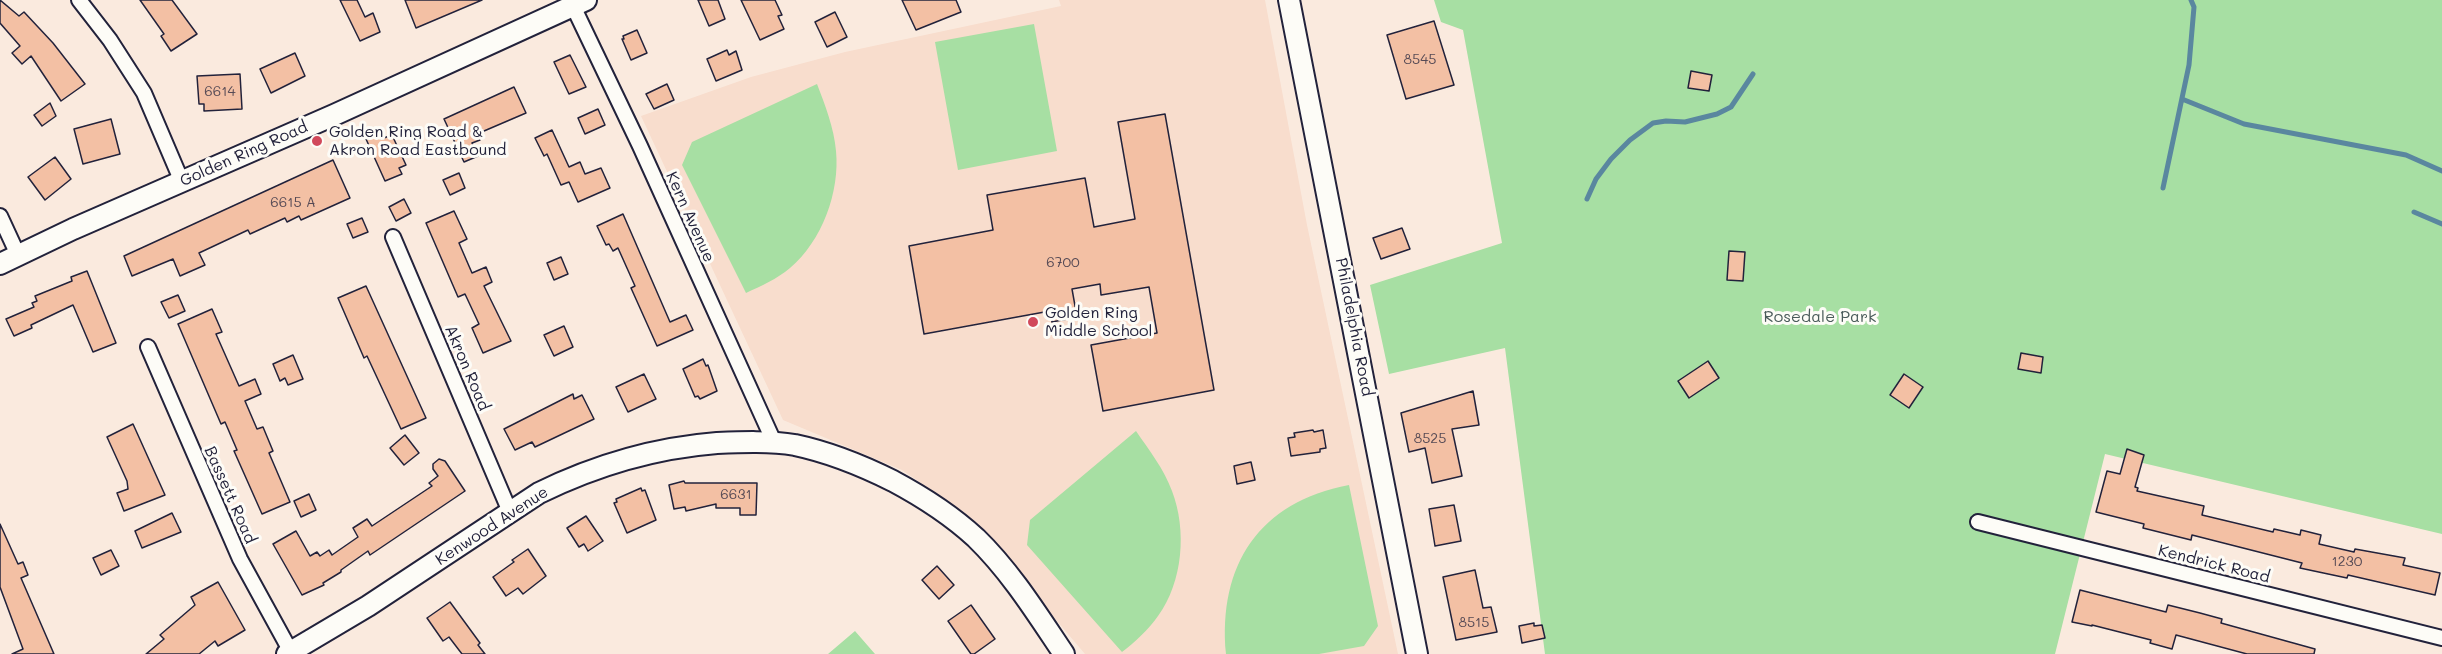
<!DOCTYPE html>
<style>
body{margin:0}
canvas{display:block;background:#faeade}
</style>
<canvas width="2442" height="654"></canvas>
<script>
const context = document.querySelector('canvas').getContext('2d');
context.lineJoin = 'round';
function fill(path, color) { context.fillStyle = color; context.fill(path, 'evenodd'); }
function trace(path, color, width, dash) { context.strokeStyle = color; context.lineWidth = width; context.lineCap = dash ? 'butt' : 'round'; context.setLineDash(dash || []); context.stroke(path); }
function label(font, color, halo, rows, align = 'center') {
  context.font = font + ' Mali,sans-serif'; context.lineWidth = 6; context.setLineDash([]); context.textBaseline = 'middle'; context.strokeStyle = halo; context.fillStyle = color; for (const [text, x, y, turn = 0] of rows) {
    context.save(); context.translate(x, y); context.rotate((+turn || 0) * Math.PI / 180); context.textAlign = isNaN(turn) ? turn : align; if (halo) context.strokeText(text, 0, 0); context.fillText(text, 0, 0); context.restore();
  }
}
fill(new Path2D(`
 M1059,0h206l42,225 91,429h-313l-120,-141 -63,-43 -119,-50 -142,-304 110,-39 94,-25 216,-46z`), '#f8ddcd');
fill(new Path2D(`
 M1434,0h1008v534l-337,-80 -50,200h-510l-40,-306 -116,26 -19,-89 132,-42 -39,-213 -22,-8z
 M1034,24l23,127 -99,19 -23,-128z
 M817,84c8,21 17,44 19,67 4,41 -14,90 -46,117 -13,11 -29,18 -44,25l-64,-128 10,-23z
 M1136,431c13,19 28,38 36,60 15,39 11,91 -14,125 -10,14 -23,26 -36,36l-95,-107 3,-25z
 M1349,485l29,141 -14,20 -45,8h-93c-8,-89 33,-152 123,-169z
 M855,631l20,23h-47z`), '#a7dfa3');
trace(new Path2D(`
 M2182,99l62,25 162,31 36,16
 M2163,188l26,-123 5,-58 -3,-7
 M1587,199l9,-20 15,-20 19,-19 23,-17 13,-2 19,1 32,-8 14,-7 22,-33
 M2414,212l28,12`), '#5a879f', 5);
const building = new Path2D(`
 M0,0l19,16 5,-4 29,31 32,41 -24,17 -30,-45 -9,8 -10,-11 8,-7 -20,-23z
 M140,0h32l25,34 -26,17 -10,-15 3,-2z
 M340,0h17l8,17 8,-4 7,19 -20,9z
 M405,0h77l-66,28z
 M698,0h20l7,19 -16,7z
 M741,0h34l7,15 -4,1 6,13 -24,11z
 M902,0h54l5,12 -45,18z
 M835,12l12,25 -20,10 -12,-25z
 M1434,21l20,64 -48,14 -19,-64z
 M637,30l10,23 -16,7 -9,-21h2l-1,-3z
 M727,50l2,5 7,-4 6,19 -26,11 -9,-22z
 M295,53l10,23 -34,17 -11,-24z
 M570,55l16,32 -17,7 -15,-32z
 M1691,71l21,4 -3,16 -21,-3z
 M240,74l2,35 -38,2v-7h-5l-2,-28z
 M667,84l7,16 -20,9 -8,-15z
 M514,87l12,26 -49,21 3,6 -8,3 6,13 -14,6 -20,-43z
 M50,103l6,13 -14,10 -8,-11z
 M598,109l7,16 -20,9 -7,-16z
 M1165,114l49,276 -111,21 -12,-66 66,-12 -8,-46 -48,8 -1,-11 -28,5 5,28 -25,5 -2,-11 -126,23 -15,-88 84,-16 -6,-35 98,-17 9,49 41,-8 -17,-97z
 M111,119l9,35 -37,10 -9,-35z
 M552,130l17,37 11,-5 5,12 16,-6 9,20 -32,14 -9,-20 -8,3 -14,-31 -3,2 -9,-18z
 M379,133l2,6 11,-4 14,30 -7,3 3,6 -17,7 -19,-42z
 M55,157l16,22 -26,21 -17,-23z
 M333,160l17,38 -49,22 -2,-4 -12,6 -2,-4 -35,16 -2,-4 -49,23 6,12 -25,11 -7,-17 -41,17 -8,-20z
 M459,173l6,15 -15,7 -7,-15z
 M404,199l7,14 -15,8 -7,-14z
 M454,211l13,28 -8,4 13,30 14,-6 6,15 -8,4 27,55 -28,12 -11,-25 7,-4 -14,-30 -7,3 -32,-74z
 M623,214l47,108 16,-7 7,15 -36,16 -26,-58 4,-2 -17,-38 -5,3 -4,-7 -3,1 -9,-19z
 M362,218l6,14 -15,6 -6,-14z
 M1402,228l8,21 -29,10 -8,-21z
 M1729,251l16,1 -2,29 -16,-1z
 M561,257l7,17 -14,6 -7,-17z
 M87,271l29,72 -23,9 -20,-47 -42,20 1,3 -18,8 -8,-17 28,-12 -2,-4 5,-2 -2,-5 37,-15 -1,-4z
 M366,286l60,132 -25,11 -34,-73 -3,2 -26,-60z
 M178,295l7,16 -16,7 -8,-16z
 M212,309l10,23 -6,2 23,52 16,-7 6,15 -16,7 12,28 6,-2 10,24 -4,2 21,49 -28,12 -28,-63 3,-1 -12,-28 -4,2 -43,-100z
 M564,326l9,21 -19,9 -10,-21z
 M2021,353l22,4 -2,16 -23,-4z
 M293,355l10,24 -15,6 -3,-7 -5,3 -7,-17z
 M703,359l3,7 2,-1 9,26 -17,8 -2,-3 -3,1 -12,-28z
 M1708,361l11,17 -30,20 -11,-17z
 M644,374l12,25 -28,13 -12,-25z
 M1904,374l19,13 -14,21 -19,-13z
 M1473,391l6,34 -27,4 10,47 -30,7 -7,-35 -16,4 -8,-39z
 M573,394l1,5 8,-4 12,24 -59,28 -3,-5 -17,8 -11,-21z
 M133,424l32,71 -41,16 -7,-18 11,-4 -1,-8 -20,-44z
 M1313,430l1,2 9,-2 3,18 -6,1v3l-29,4 -3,-18 7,-1 -1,-4z
 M405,435l14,18 -15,12 -14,-17z
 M2127,449l17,6 -9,32 3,1 -1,3 67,15 -2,9 71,17 1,-3 26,6 1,-5 20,5 -2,9 35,8 1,-3 50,9 -2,7 37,8 -5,22 -87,-20 -1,3 -33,-7 -14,-3 2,-5 -110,-28 -1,5 -48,-12 1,-4 -48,-12 11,-41 13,3z
 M439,459l6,2 20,30 -95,64 -2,-4 -27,19v2l-18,11 1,2 -22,10 -29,-51 23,-13 14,25 7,-4 3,4 9,-6 3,5 26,-18 -5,-9 14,-9 5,7 60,-40 -3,-3 9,-7 -5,-7v-5z
 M1251,462l4,18 -18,4 -3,-18z
 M684,481l1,2h72l-1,32h-16v-7h-24v-4l-30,7 -1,-4 -11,2 -5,-24z
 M641,488l1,3 3,-1 11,30 -29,13 -13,-30 3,-1 -1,-3z
 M309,494l7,16 -15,7 -7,-16z
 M1454,505l7,36 -26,5 -6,-37z
 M172,513l9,19 -39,16 -7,-17z
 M586,516l17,25 -15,10 -4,-7 -5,3 -12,-19z
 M0,524l18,40 5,-2 5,13 -7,3 33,76h-42l11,-5 -23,-62z
 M528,549l18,27 -23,18 -5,-6 -12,8 -13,-19 21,-15 -2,-2z
 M111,550l8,16 -18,9 -8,-17z
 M937,566l17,19 -15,14 -17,-19z
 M1475,570l8,38 8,-1 6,25 -41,8 -13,-63z
 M218,582l27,48 -27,16 -3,-5 -16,13h-53l18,-15 -4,-4 35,-30 -4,-8z
 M2080,590l86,22 2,-7 32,8 22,6 -1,4 94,26 -1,5h-67l-71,-19 -4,14 -22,-6 1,-3 -59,-15v1l-20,-4z
 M450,602l30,41 -2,2 7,9h-23l-13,-17 -6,4 -16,-23z
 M971,605l24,34 -21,15h-3l-23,-33z
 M1534,623v3l8,-1 3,13 -23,5 -3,-17z`);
fill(building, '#f3c0a4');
trace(building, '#22223b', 1.5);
const street = new Path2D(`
 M79,0l31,40 34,53 38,89
 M573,6l67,140 134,296
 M0,216l18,39
 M393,237l117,275
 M148,347l92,212 51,93
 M1978,522l464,116`);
const secondary = new Path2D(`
 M1289,0l128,654
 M0,264l73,-35 261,-114 252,-115
 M287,654l81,-48 171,-113c57,-28 114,-45 178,-50 26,-1 53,-2 78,2 33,7 68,21 98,36 30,16 58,34 83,57 35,34 61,76 88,116`);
trace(street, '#22223b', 18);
trace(secondary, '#22223b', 24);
trace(street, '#fdfcf7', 14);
trace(secondary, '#fdfcf7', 20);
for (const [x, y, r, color] of [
 [317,141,6,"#d1495b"],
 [1033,322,6,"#d1495b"]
]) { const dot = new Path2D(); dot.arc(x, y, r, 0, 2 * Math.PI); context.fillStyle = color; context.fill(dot); trace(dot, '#fdfcf7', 2); }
label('14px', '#564a55', null, [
 ["8545",1420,60],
 ["6614",220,92],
 ["6615 A",293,203],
 ["6700",1063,263],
 ["8525",1430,439],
 ["6631",736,495],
 ["1230",2347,562],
 ["8515",1474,623]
]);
label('16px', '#22223b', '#fdfcf7', [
 ["Golden Ring Road &",329,132],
 ["Akron Road Eastbound",329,150],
 ["Golden Ring",1045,313],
 ["Middle School",1045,331]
], 'left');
label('16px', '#22223b', '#fdfcf7', [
 ["Golden Ring Road",244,154,-24],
 ["Kern Avenue",690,217,66],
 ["Philadelphia Road",1354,327,79],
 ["Akron Road",467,368,67],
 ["Bassett Road",230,495,66],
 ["Kenwood Avenue",492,526,-33],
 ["Kendrick Road",2214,564,14]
]);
label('16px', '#4a5b5a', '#fdfcf7', [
 ["Rosedale Park",1820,317]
]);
</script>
